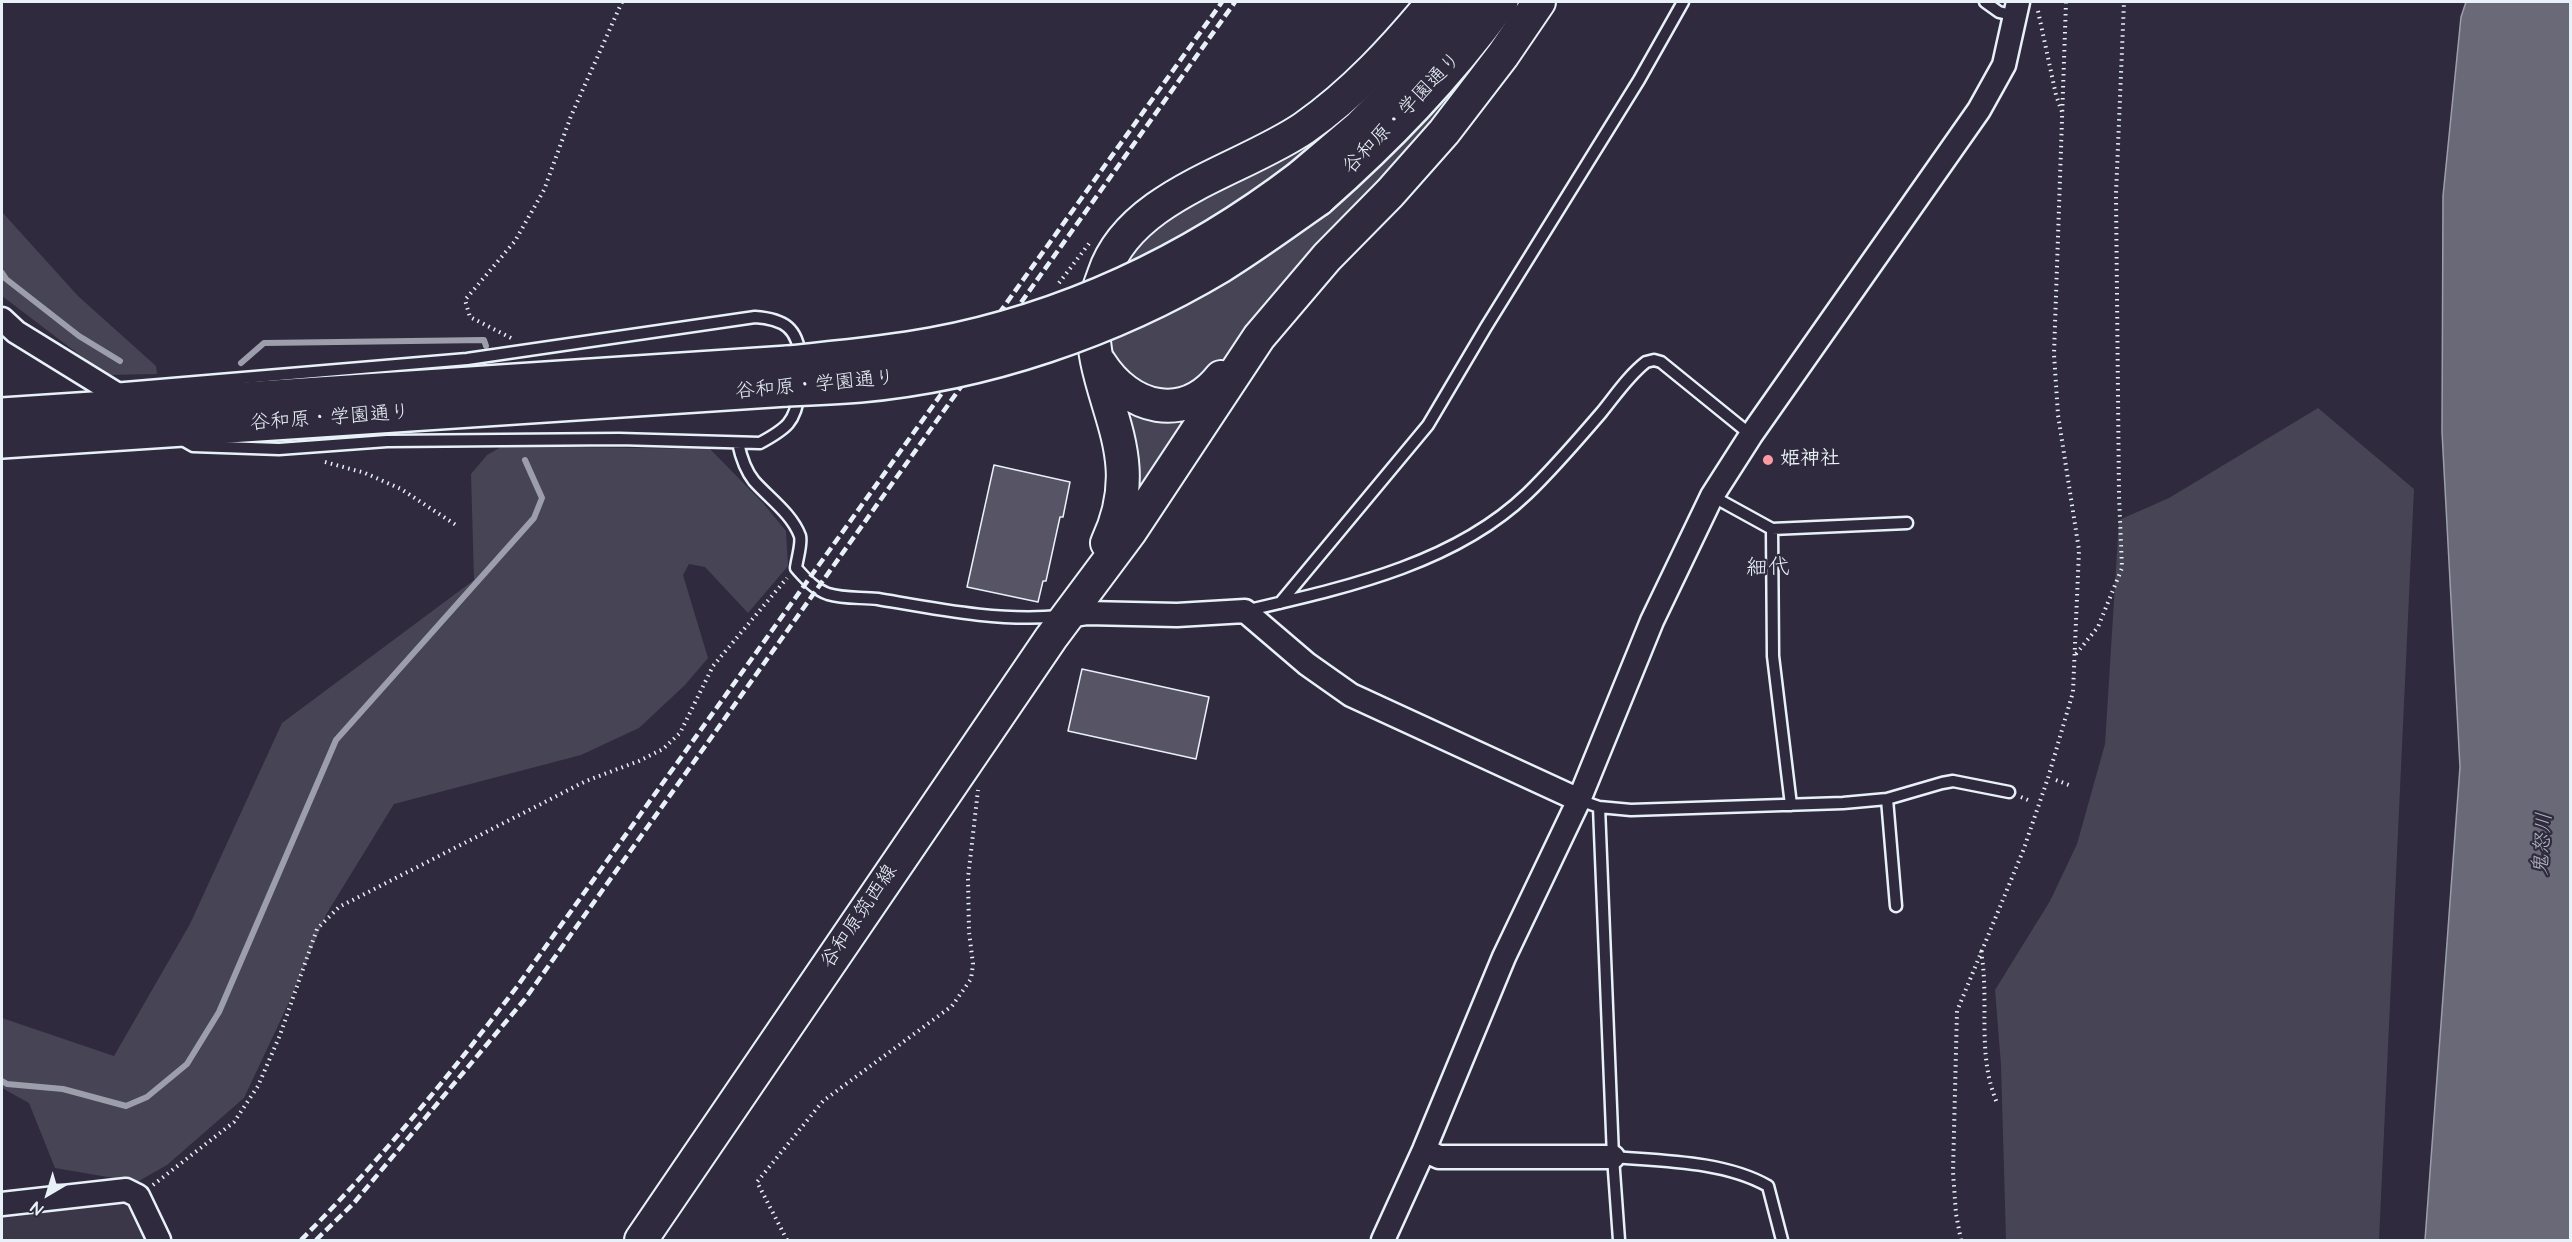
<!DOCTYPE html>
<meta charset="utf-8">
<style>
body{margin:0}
#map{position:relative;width:2572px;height:1242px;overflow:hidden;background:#2f2a3d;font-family:"Architects Daughter",sans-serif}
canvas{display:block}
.frame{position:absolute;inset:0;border:3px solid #e8f1f8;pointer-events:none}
.north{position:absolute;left:18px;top:1164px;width:60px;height:60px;-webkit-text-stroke:4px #2f2a3d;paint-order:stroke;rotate:218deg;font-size:16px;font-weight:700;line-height:24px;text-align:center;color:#e8f1f8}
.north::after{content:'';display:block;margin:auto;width:21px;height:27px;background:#e8f1f8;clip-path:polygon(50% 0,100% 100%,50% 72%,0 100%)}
</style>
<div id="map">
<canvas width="2572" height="1242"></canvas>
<div class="frame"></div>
<div class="north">N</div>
</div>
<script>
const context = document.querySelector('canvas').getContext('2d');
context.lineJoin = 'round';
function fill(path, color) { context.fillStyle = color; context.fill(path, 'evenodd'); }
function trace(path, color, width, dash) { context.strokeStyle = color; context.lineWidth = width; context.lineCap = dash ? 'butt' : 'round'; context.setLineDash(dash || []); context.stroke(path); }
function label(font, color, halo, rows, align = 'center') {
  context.font = font + ' "Architects Daughter","Klee One",sans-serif'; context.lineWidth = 4.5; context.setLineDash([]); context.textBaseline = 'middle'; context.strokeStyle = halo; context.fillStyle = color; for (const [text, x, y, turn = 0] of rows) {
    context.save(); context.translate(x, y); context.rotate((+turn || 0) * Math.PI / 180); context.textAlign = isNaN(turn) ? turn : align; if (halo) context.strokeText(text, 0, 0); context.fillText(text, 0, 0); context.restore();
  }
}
fill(new Path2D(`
 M129,1202l19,38h-146v-26z`), '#3b3749');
fill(new Path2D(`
 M1442,2h16l-75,88 -125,104 -147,83 16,-28 89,-68z
 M1515,2h16l-121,157 -154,154 -40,61 -49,23 -49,-19 -15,-41z
 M2,212l76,84 78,70 1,8 -51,1 -104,-79z
 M1132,407h67l-65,89 -5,-53z
 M2318,408l96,81 -35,751h-373l-5,-175 -6,-75 55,-89 27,-57 28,-100 14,-224 50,-22z
 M503,446l207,3 53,54 23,28 2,35 -40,47 -43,-46 -16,-3 -6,11 25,83 -23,27 -46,43 -58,27 -187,49 -67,109 -36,85 -47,100 -77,67 -30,17 -82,-14 -26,-65 -27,-15v-70l112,38 76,-132 92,-201 192,-143 -3,-106 16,-19z`), '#464455');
const water = new Path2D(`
 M2466,2h104v1238h-145l35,-473 -18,-335 1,-236 18,-179z`);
fill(water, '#696978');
trace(water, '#9c9fab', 1.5);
trace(new Path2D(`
 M2,273l4,6 73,57 41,25
 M241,363l23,-20 220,-3 2,6
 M2,1081l5,3 56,5 63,17 21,-9 40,-33 32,-52 117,-272 198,-222 8,-20 -17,-38`), '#9c9fab', 6);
const building = new Path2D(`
 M994,465l76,17 -7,35h-3l-14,64h-3l-5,21 -71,-15z
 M1082,669l127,28 -13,62 -128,-28z`);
fill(building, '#575565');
trace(building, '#e8f1f8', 1.5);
const service = new Path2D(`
 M1985,2l14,10 17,4
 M113,389l354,-30 288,-42c29,2 43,11 45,41
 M179,438l14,8 86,3 108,-8 232,-2 141,4c26,-14 36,-21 39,-51
 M738,443c3,14 7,27 16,38 15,17 38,33 46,55 2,8 -3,23 -4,32 9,10 18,21 32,26 16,5 33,3 50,5 59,10 122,23 182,17
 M1712,496l60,33 135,-6
 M1772,529l1,127 18,149
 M1280,603l148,-178 58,-98 153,-247 44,-78
 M1245,611c98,-23 208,-46 282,-117 26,-25 50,-53 74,-81 14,-17 27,-37 45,-51l8,-2 7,2 90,73
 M1887,799l9,107
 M1579,800l20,7 32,3 212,-7 44,-4 55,-16 11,-2 56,11
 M1599,807l14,350 6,83
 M1613,1157c49,4 111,4 155,29l14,54`);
const minor = new Path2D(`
 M2,319l14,13 120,74
 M1067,616l20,-3 90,2 68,-4 62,53 44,31 228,105
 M1424,1150l15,7h174
 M2,1204l124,-14 12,6 21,44
 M1383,1240l41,-90 80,-193 75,-157 73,-179 60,-125 39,-61 228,-325 25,-45 14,-63`);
const secondary = new Path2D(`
 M1100,363c29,46 84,61 121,14
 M1107,543c44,-93 -18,-142 -14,-230 0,-12 7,-27 11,-39 26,-79 137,-103 200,-146 50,-35 91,-80 129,-126
 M641,1240l410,-602 79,-106 129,-195 68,-80 63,-64 54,-61 59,-77 36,-53`);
const trunk = new Path2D(`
 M1301,177l59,-50 33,-33 77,-92
 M1318,199c69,-61 128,-122 183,-197
 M2,415l786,-52
 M2,441l785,-52`);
trace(service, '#e8f1f8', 15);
trace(minor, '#e8f1f8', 27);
trace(secondary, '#e8f1f8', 36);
trace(trunk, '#e8f1f8', 38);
trace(new Path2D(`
 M2038,11l18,84 6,17
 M1059,283l32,-42
 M511,338l-41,-21 -5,-17 50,-59 29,-51 27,-74 51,-114
 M325,462l40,11 36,16 55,36
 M2076,654l22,-27 24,-59 -3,-72 -3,-302 8,-192
 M2056,780l13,5
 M2021,797l9,4
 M1981,951c9,52 -5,102 16,152
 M153,1185l81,-63 24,-36 22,-51 37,-106 22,-22 247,-126 53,-20 24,-12 17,-16 33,-67 74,-88
 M787,1240l-30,-58 66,-81 129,-95 19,-27 2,-15 -4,-32 -1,-54 10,-88
 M1961,1240l-5,-26 -3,-42 4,-161 66,-160 25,-73 25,-86 6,-142 -21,-135 -4,-61 12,-352`), '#e8f1f8', 4, [1.5, 4.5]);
trace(service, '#2f2a3d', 10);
trace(minor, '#2f2a3d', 22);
trace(secondary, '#2f2a3d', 32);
trace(trunk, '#2f2a3d', 33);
trace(new Path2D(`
 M301,1240c78,-78 148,-164 215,-252l706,-986
 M316,1240l37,-36 172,-205 710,-997`), '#e8f1f8', 4.5, [9, 4.5]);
const trunkBridge = new Path2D(`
 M788,363c48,-5 96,-9 144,-18 137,-26 259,-84 369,-168
 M787,389c25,-1 49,-2 73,-4 124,-11 253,-55 360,-119 34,-21 65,-44 98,-67`);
trace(trunkBridge, '#e8f1f8', 38, []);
trace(trunkBridge, '#2f2a3d', 33);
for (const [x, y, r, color] of [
 [1768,460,6,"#ff9aa2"]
]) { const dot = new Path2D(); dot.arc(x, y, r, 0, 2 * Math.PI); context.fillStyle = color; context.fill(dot); trace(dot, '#2f2a3d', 2); }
label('20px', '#e8f1f8', '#2f2a3d', [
 ["谷和原・学園通り",1403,114,-46],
 ["谷和原・学園通り",815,386,-5],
 ["谷和原・学園通り",330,419,-4],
 ["谷和原筑西線",860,917,-56]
]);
label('bold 20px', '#e8f1f8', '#2f2a3d', [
 ["姫神社",1780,460]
], 'left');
label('italic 21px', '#afb4be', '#2f2a3d', [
 ["鬼怒川",2544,844,-86]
]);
label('22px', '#e8f1f8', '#2f2a3d', [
 ["細代",1768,569]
]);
</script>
